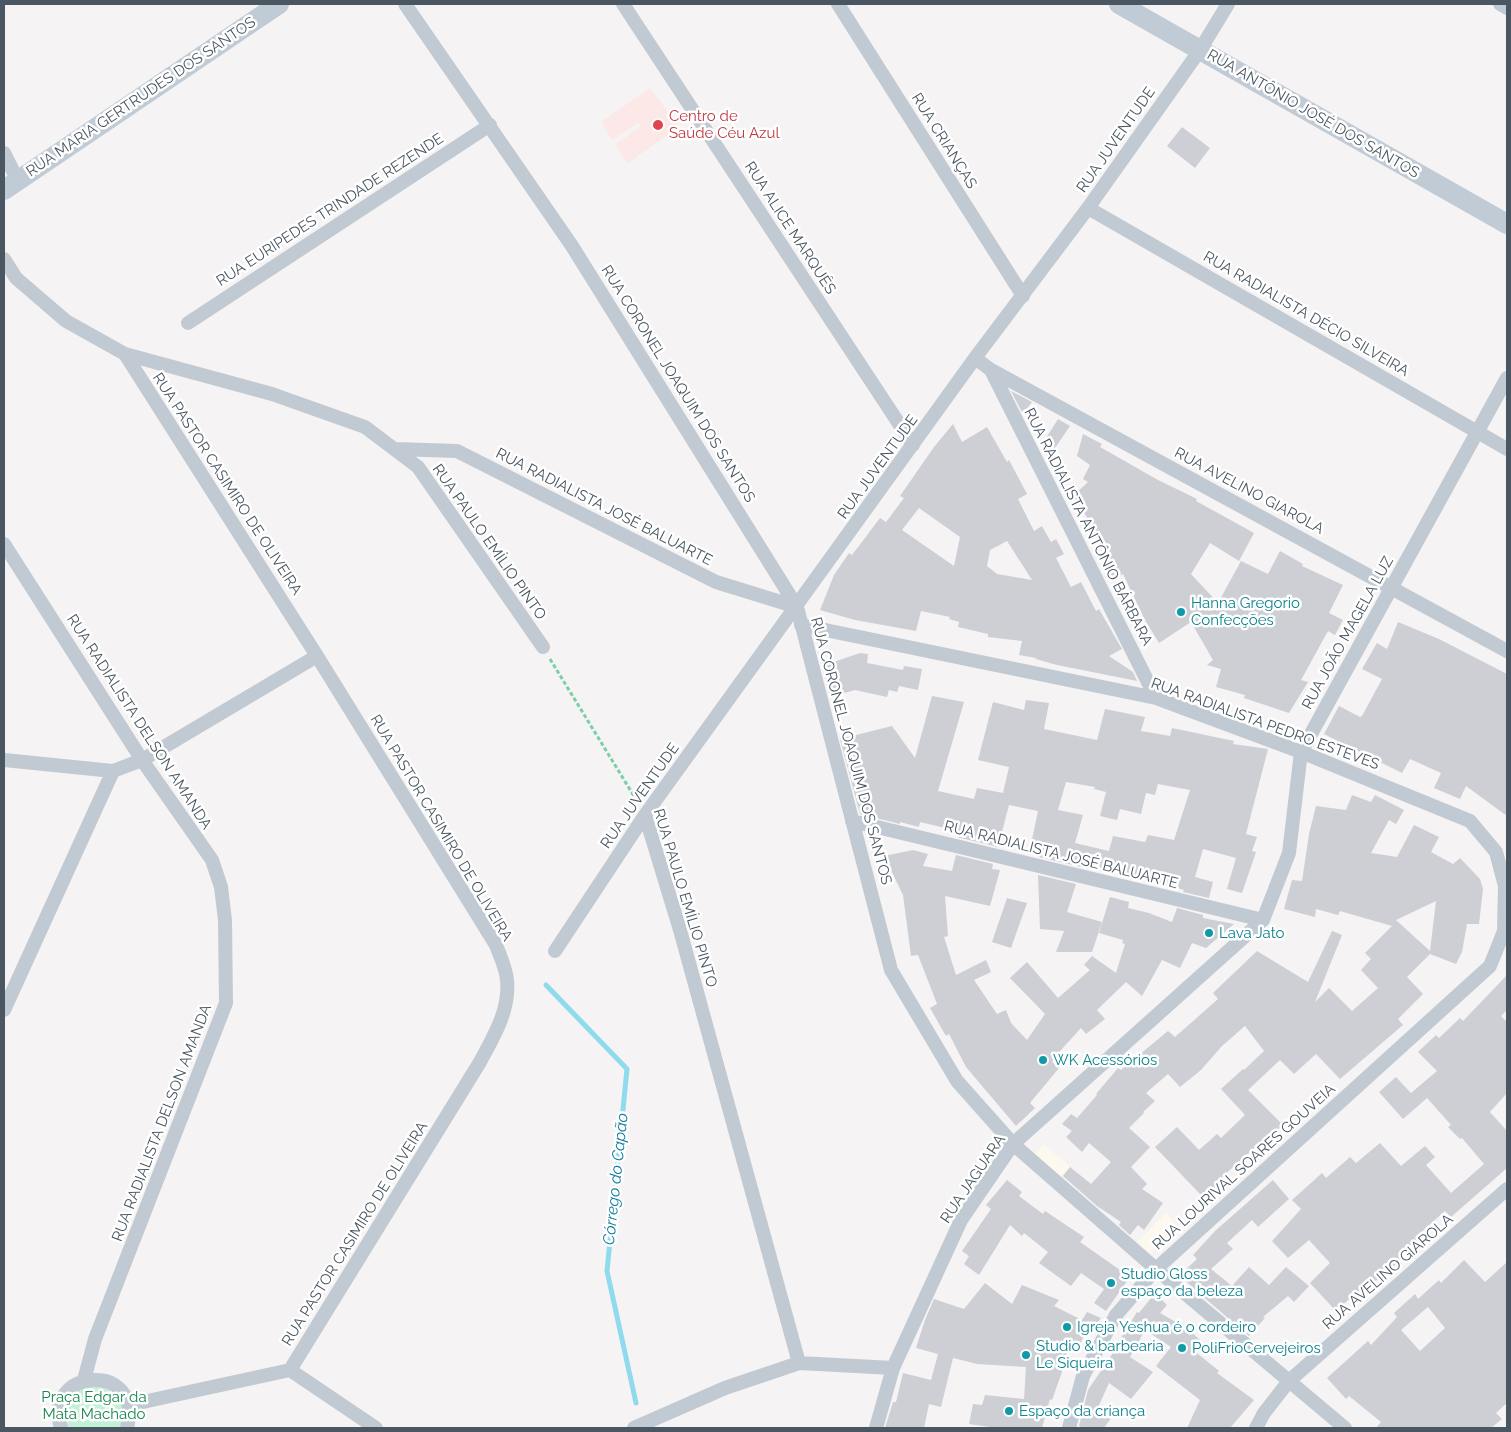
<!DOCTYPE html>
<meta charset="utf-8">
<style>
body{margin:0}
#map{position:relative;width:1511px;height:1432px;overflow:hidden;background:#f5f3f3;font-family:Raleway,sans-serif}
canvas{display:block}
.frame{position:absolute;inset:0;border:5px solid #4a5661;pointer-events:none}
</style>
<div id="map">
<canvas width="1511" height="1432"></canvas>
<div class="frame"></div>
</div>
<script>
const context = document.querySelector('canvas').getContext('2d');
context.lineJoin = 'round';
function fill(path, color) { context.fillStyle = color; context.fill(path, 'evenodd'); }
function trace(path, color, width, dash) { context.strokeStyle = color; context.lineWidth = width; context.lineCap = dash ? 'butt' : 'round'; context.setLineDash(dash || []); context.stroke(path); }
function label(font, color, halo, rows, align = 'center') {
  context.font = font + ' Raleway,sans-serif'; context.lineWidth = 5; context.setLineDash([]); context.textBaseline = 'middle'; context.strokeStyle = halo; context.fillStyle = color; for (const [text, x, y, turn = 0] of rows) {
    context.save(); context.translate(x, y); context.rotate((+turn || 0) * Math.PI / 180); context.textAlign = isNaN(turn) ? turn : align; if (halo) context.strokeText(text, 0, 0); context.fillText(text, 0, 0); context.restore();
  }
}
fill(new Path2D(`
 M1044,1144l26,23 -14,15 -26,-23z
 M1166,1213l11,11 -27,29 -13,-11z`), '#fdf9ef');
fill(new Path2D(`
 M650,88l29,39 -51,36 -13,-18 26,-19 -3,-3 -26,17 -11,-18z`), '#fce8e6');
fill(new Path2D(`
 M95,1382l26,16 2,30h-58c-3,-35 0,-31 30,-46z`), '#c3f1d5');
trace(new Path2D(`
 M546,985l81,84 -20,202 29,132`), '#90daee', 5);
fill(new Path2D(`
 M1182,127l28,21 -15,20 -28,-22z
 M1011,391l21,11 -9,12z
 M1058,419l12,7 -17,25 -10,-8z
 M953,424l9,18 25,-15 20,35 2,-2 18,34 -9,5 16,32 8,-5 9,16 5,-3 8,15 -8,4 15,29 10,-5 15,29 3,-2 23,40 -13,7 24,16 4,9 -80,-16 -21,-6v-1l-17,-3 3,-14 -34,-4v-3l-30,-7 1,-5 -10,-3 1,-2 -29,-6 -5,20 -61,-11 -35,-10 14,-35 15,-22 3,2 28,-37 6,4 18,-24 -4,-2 34,-49zM919,508l41,29 -6,29 -52,-36zM1007,541l25,39 -35,-6 -10,-8 3,-16z
 M1083,434l19,10 -2,3 58,33 39,19 -1,2 58,32 -15,28 -29,-18 -19,31 27,29 23,-42 27,13 12,-23 23,13 -1,2 41,19 -14,28 14,7 -8,15 -7,-4 -27,49 7,2 -19,31 -45,-15 1,-3 -29,-8 5,-18 -14,-4 6,-5 -22,-38 -32,21 -14,-23 -22,-46 -10,5 -5,-13 -6,-26 -29,-44 15,-14 -5,-3 7,-14 -13,-9z
 M1398,622l41,17 68,35v142l-41,-30 -6,13 -26,-11 7,-15 -31,-14 -8,14 -78,-39 15,-28 21,11 2,-1 20,-37 -20,-10 15,-26 10,6z
 M860,653l8,1 -1,9 36,7 1,-4 18,3 -4,21 -19,-4 -2,6 -8,-2 -2,7 -32,-7 -25,7 -8,-31z
 M932,696l32,6 -26,89 36,8 3,-11 26,5 6,-26 -31,-7 15,-58 31,8 2,-10 23,3 -5,26 53,11 8,-31 40,8 -4,14 29,5 2,-8 62,13 -1,3 35,5 -22,85 11,3 -5,14 4,1 -14,41 -15,-4 9,-31 -33,-9 -8,28 18,5 -4,16 -26,-6 1,-2 -42,-12 -60,-15 -1,4 -42,-10 2,-6 -11,-2 8,-38 -29,-6 -11,42 -41,-10 1,-6 -38,-9 -1,5 -19,-5v2l-40,-10 -20,-75 52,-13 23,32zM1066,782l29,5 -1,2 12,3 -6,24 17,4 3,-11 21,5 5,-21 9,2 3,-11 32,6 -16,50 -26,-5 -3,7 -32,-6 -4,15 -34,-8 8,-28 -25,-5z
 M1352,795l19,7 4,-7 29,15 -8,14 -7,-4 -18,33 26,4 17,-32 25,12 -8,15 22,12 7,-6 20,21 3,10 -4,35h-12l-5,28 -6,12 -26,-10 -23,23 16,17 -25,25 5,6 -63,54 -24,-25 -22,20 -14,-14 -32,30 35,35 -11,10 -2,-1 -29,26 -19,17 3,3 -17,16 -4,-4 -3,3 -46,-48 22,-20 22,23 18,-16 4,4 24,-23 -24,-26 22,-20 1,1 20,-19 -19,-25 -23,20 -21,24 -21,17 -12,-13 -22,19 9,8 -12,11 1,1 -15,15 21,19 -19,20 16,17 -5,5 21,14 -19,27 -6,-5 -8,10 -11,-10 2,-3 -24,-16 -34,-30 7,-9 21,17 20,-22 -22,-19 -7,9 -16,-15 6,-6 -10,-7 9,-10 6,4 20,-23 -1,-1 22,-26 3,2 47,-39 7,6 17,-15 26,-23 -5,-6 44,-42 51,31 24,-51 10,4 -27,67 14,-14 23,23 26,-23 -17,-18 10,-11 -6,-6 27,-27 -52,-15 -2,4 -22,-6 -1,8 -31,-8 8,-29 10,1 7,-47 7,-28 30,4zM1436,901l-6,50 -34,-31z
 M913,850l15,4 -5,12 29,5 4,-16 37,9 -1,5 8,1 -10,36 -45,-10 3,40 -4,1 12,38 30,-15 5,12 -17,8 23,34 9,-4 5,13 16,17 18,-26 -35,-36 17,-16 31,36 32,-28 -6,-5 8,-9 24,17 9,-29 -3,-1 1,-3 -24,-7 11,-36 19,5 -1,6 21,5 23,9 5,-14 26,7v3l31,6 -28,24 -14,-5 -12,25 -18,-8 -20,36 -16,-14 -29,28 8,9 -19,15 -5,-6 -20,22 -9,12 7,6 -29,35 5,5 -19,18 -50,-59 -17,-33 -3,2 -16,-28 7,-4 -19,-49 -7,1 -8,-61 -13,-27 -3,1 -3,-13z
 M1038,875l38,9 -9,28 35,10 -10,30h-36l8,-21 -24,-2z
 M1007,898l20,5 -16,45 -19,-6z
 M1507,975v35l-6,6 6,6v71l-17,19 17,19v37l-56,49 -6,-6 -27,24 3,3 -22,18 3,3 -42,35 -3,-2 -21,19 -26,-28 20,-20 -21,-23 -21,18 -16,-17 29,-32 -9,-9 30,-27 4,5 24,-21 6,6 24,-20 21,23 24,-20 10,11 -9,8 25,28 33,-29 -22,-26 -2,1 -12,-12 3,-2 -24,-27 -24,21 -24,-27 17,-15 15,16 26,-22 -19,-19 18,-17 3,3 21,-20 3,3z
 M1007,1180l15,12 -3,4 24,18 2,-3 39,26 -4,5 50,35 -24,34 -12,-8 10,-14 -23,-16 -10,13 -32,-23 9,-11 -24,-19 -2,3 -12,-11 -31,50 -15,-11 5,-8 -7,-5 29,-42 -5,-4z
 M1273,1180l16,19 -31,28 -6,-7 -25,23 6,6 -22,20 21,17 17,-19 20,18 17,-18 23,19 -15,16 -6,-6 -25,21 2,1 -16,18 -56,-48 -13,-13 17,-16 -4,-4 22,-24z
 M1464,1260l21,22 22,-20v141l-11,10 6,6 -11,9h-115l5,-6 -32,-26 -3,3 -19,-21 41,-37 3,4 26,-28 -3,-4 21,-19 3,5 21,-19 2,3zM1428,1307l17,21 -25,23 -19,-21z
 M985,1283l27,21 10,-19 37,15 -5,6 28,14 5,-8 14,6 -11,14 -3,-2 -9,18 -10,-6 -3,27h-2l-11,31 -2,-1 -8,29h-45l-28,-4 4,-20 9,1 3,-10 39,4 2,-32 -49,-3 -24,-6 -12,49 -12,-3 -5,24h-39l8,-26h3l7,-29 28,7 7,-26 -22,-6 9,-28 9,-21 30,10z
 M1155,1293l12,12 -7,8 28,16 12,11 -8,9 27,22 -2,2 37,27 -24,28h-43l13,-28 -44,-34 15,-19 -26,-17 -15,27 23,15 -22,27 -22,-16 -13,29 15,6 -7,10h-20l-5,-2 9,-36 33,-49h-2l18,-29 2,1z`), '#cdcfd5');
trace(new Path2D(`
 M550,659l87,142`), '#7ad0a6', 3, [4, 2.5]);
trace(new Path2D(`
 M405,4l167,242 225,361 94,363 66,111 56,63 143,125 189,159
 M623,4l290,441
 M838,4l185,292
 M1500,4l7,4
 M4,153l14,28
 M1088,208l419,241
 M4,259l12,19 50,43 59,33 147,40 93,33 53,40 125,180
 M188,323l302,-198
 M125,354l192,302 179,289c4,11 10,23 11,35 3,30 -13,56 -27,82l-190,308 -161,35
 M975,358l16,12 516,281
 M991,370l165,328
 M394,449l63,2 259,131 81,25
 M4,544l138,216 70,100 9,27 4,33 1,83 -131,336 -11,41
 M801,625l355,73 145,54 169,69 26,31 9,34 -1,45 -14,35 -334,303 -40,46 -33,61 -14,52
 M4,760l109,11 29,-11 175,-104
 M645,815l35,115 119,433
 M852,821l411,99
 M555,951l90,-136 330,-457 113,-150 112,-158 28,-46
 M4,1010l109,-239
 M290,1370l86,58
 M61,1428c-20,-60 84,-68 66,0
 M634,1428l91,-40 74,-25 94,5
 M876,1428l17,-60 68,-148 52,-76 250,-224 26,-67 12,-101 206,-374
 M1256,1428l8,-15 25,-32 218,-192`), '#c1cad2', 14);
trace(new Path2D(`
 M1119,4l388,220
 M4,190l275,-186`), '#c1cbd6', 20);
for (const [x, y, r, color] of [
 [658,125,6,"#e0444e"],
 [1181,612,5,"#0f9aa8"],
 [1209,933,5,"#0f9aa8"],
 [1043,1060,5,"#0f9aa8"],
 [1111,1283,5,"#0f9aa8"],
 [1067,1327,5,"#0f9aa8"],
 [1182,1348,5,"#0f9aa8"],
 [1026,1355,5,"#0f9aa8"],
 [1009,1411,5,"#0f9aa8"]
]) { const dot = new Path2D(); dot.arc(x, y, r, 0, 2 * Math.PI); context.fillStyle = color; context.fill(dot); trace(dot, '#fff', 2); }
label('15px', '#4a5661', '#fff', [
 ["RUA MARIA GERTRUDES DOS SANTOS",141,97,-34],
 ["RUA ANTÔNIO JOSÉ DOS SANTOS",1313,114,30],
 ["RUA JUVENTUDE",1116,140,-55],
 ["RUA CRIANÇAS",944,141,58],
 ["RUA EURIPEDES TRINDADE REZENDE",330,210,-33],
 ["RUA ALICE MARQUÊS",790,228,57],
 ["RUA RADIALISTA DÉCIO SILVEIRA",1306,314,30],
 ["RUA CORONEL JOAQUIM DOS SANTOS",678,384,58],
 ["RUA JUVENTUDE",878,467,-54],
 ["RUA PASTOR CASIMIRO DE OLIVEIRA",227,484,57],
 ["RUA AVELINO GIAROLA",1249,491,28],
 ["RUA RADIALISTA JOSÉ BALUARTE",604,507,27],
 ["RUA RADIALISTA ANTÔNIO BÁRBARA",1088,527,63],
 ["RUA PAULO EMÍLIO PINTO",489,542,55],
 ["RUA JOÃO MAGELA LUZ",1348,633,-61],
 ["RUA RADIALISTA DELSON AMANDA",139,722,57],
 ["RUA RADIALISTA PEDRO ESTEVES",1265,724,20],
 ["RUA CORONEL JOAQUIM DOS SANTOS",851,751,75],
 ["RUA JUVENTUDE",640,796,-55],
 ["RUA PASTOR CASIMIRO DE OLIVEIRA",441,828,59],
 ["RUA RADIALISTA JOSÉ BALUARTE",1061,855,14],
 ["RUA PAULO EMÍLIO PINTO",685,898,73],
 ["RUA RADIALISTA DELSON AMANDA",162,1123,-69],
 ["RUA LOURIVAL SOARES GOUVEIA",1244,1167,-42],
 ["RUA JAGUARA",973,1179,-56],
 ["RUA PASTOR CASIMIRO DE OLIVEIRA",355,1234,-58],
 ["RUA AVELINO GIAROLA",1388,1272,-41]
]);
label('15px', '#be3a42', '#fff', [
 ["Centro de",669,116],
 ["Saúde Céu Azul",669,133]
], 'left');
label('15px', '#0d838f', '#fff', [
 ["Hanna Gregorio",1191,603],
 ["Confecções",1191,620],
 ["Lava Jato",1219,933],
 ["WK Acessórios",1053,1060],
 ["Studio Gloss",1121,1274],
 ["espaço da beleza",1121,1291],
 ["Igreja Yeshua é o cordeiro",1077,1327],
 ["Studio & barbearia",1036,1346],
 ["Le Siqueira",1036,1363],
 ["PoliFrioCervejeiros",1192,1348],
 ["Espaço da criança",1019,1411]
], 'left');
label('15px', '#17864f', '#fff', [
 ["Praça Edgar da",94,1397],
 ["Mata Machado",94,1414]
]);
label('italic 16px', '#0c7c9b', '#fff', [
 ["Córrego do Capão",616,1179,-84]
]);
</script>
